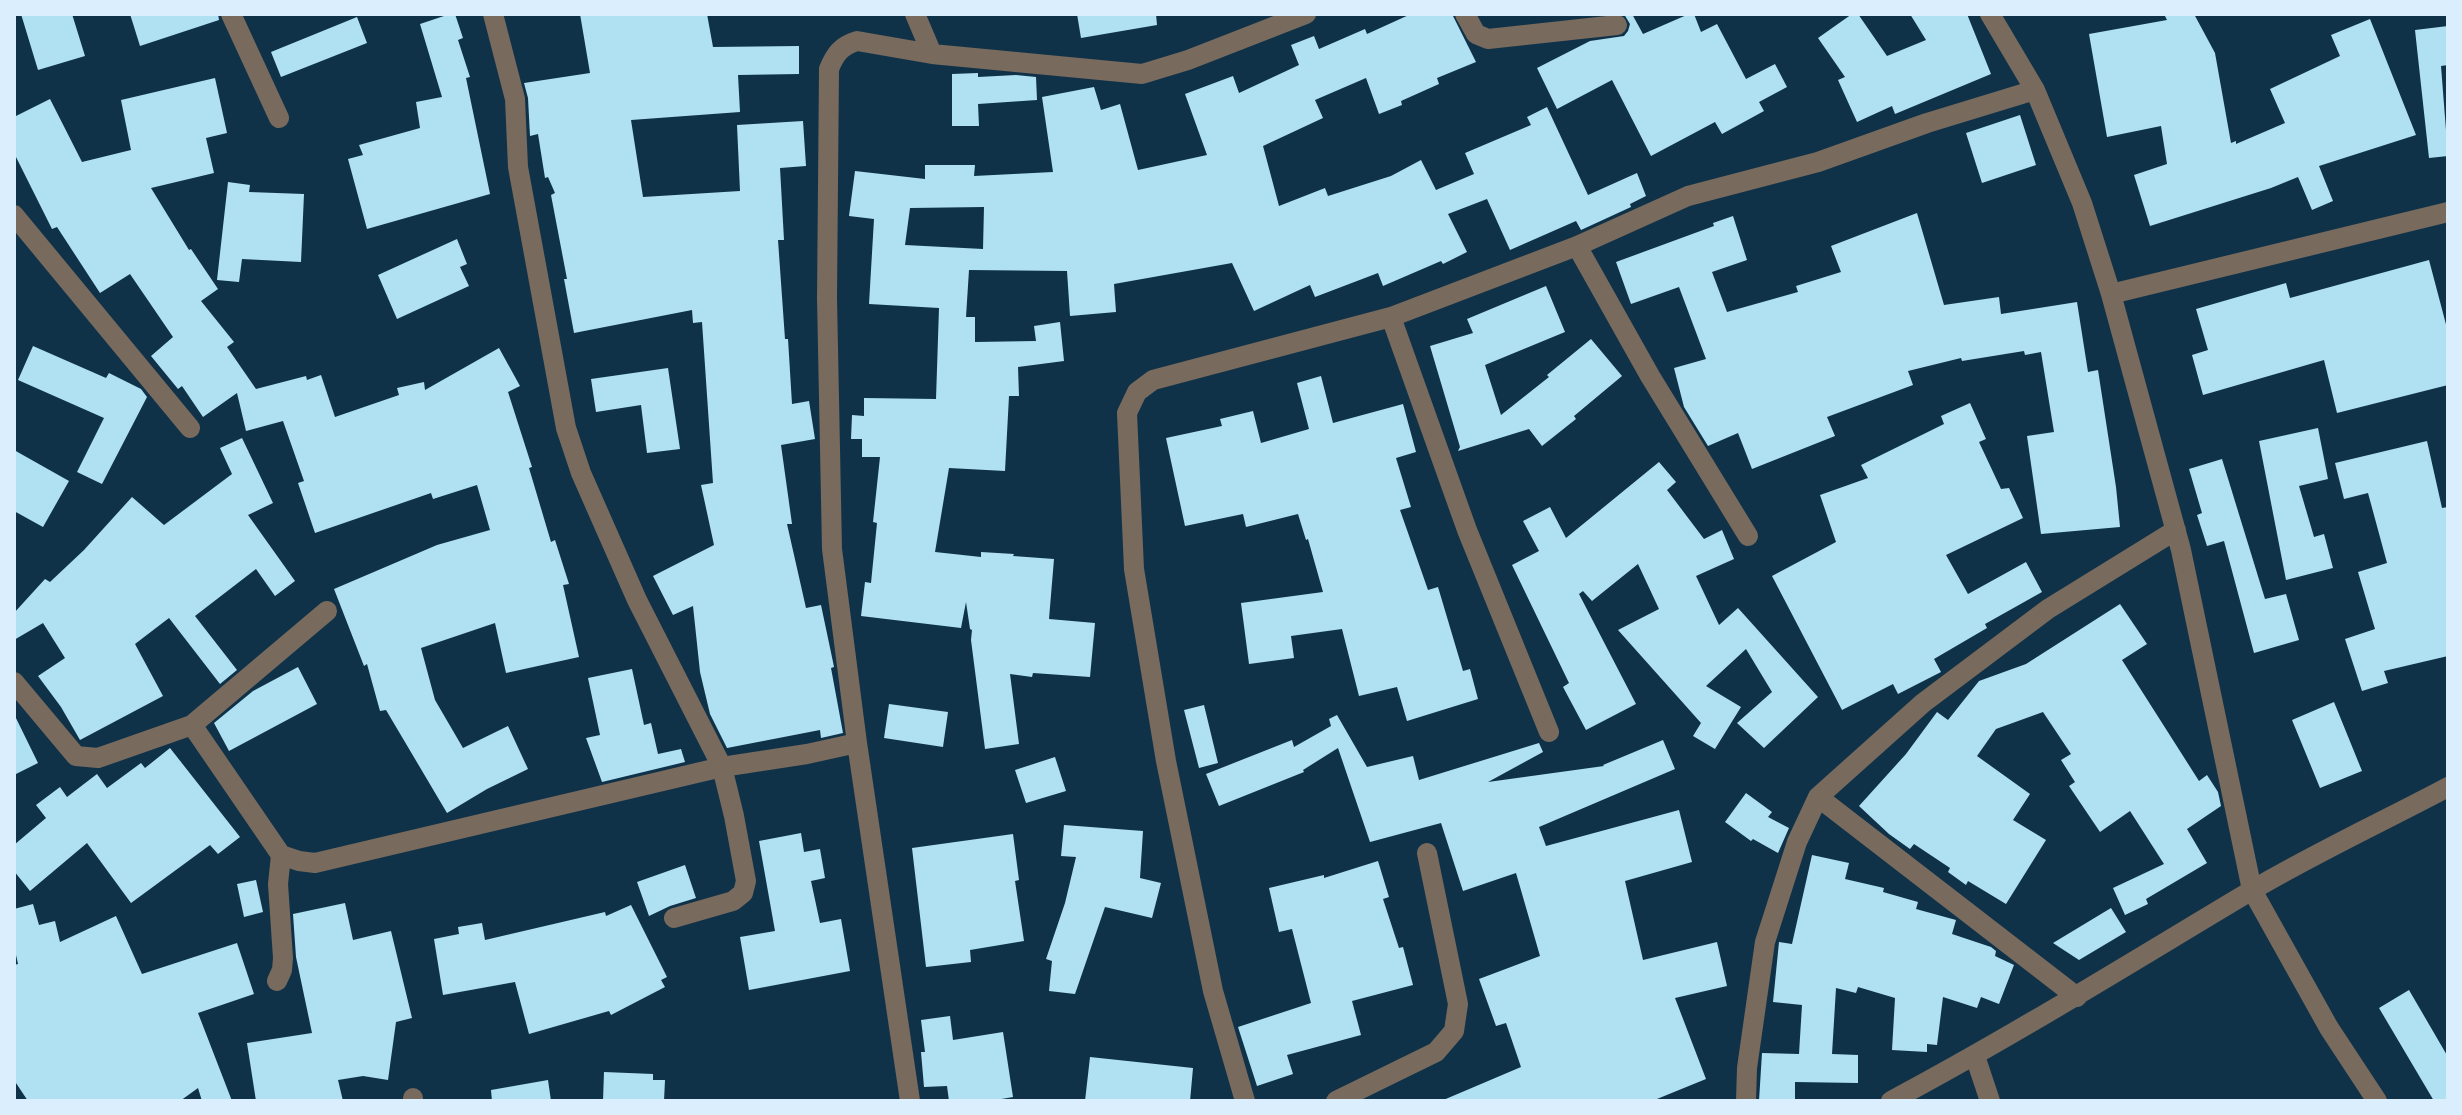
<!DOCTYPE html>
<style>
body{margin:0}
#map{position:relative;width:2462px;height:1115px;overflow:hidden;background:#103249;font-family:"Titillium Web",sans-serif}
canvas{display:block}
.frame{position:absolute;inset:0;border:16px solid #dbeefd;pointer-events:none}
</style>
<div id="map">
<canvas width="2462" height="1115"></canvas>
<div class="frame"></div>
</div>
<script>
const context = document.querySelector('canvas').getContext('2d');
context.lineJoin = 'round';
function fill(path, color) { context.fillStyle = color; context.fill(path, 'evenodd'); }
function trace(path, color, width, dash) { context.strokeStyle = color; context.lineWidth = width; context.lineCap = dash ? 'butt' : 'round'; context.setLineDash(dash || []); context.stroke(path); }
fill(new Path2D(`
 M21,14h51l13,42 -47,14z
 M130,14h88l1,6 -79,26z
 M450,14h5l8,24 -5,2 12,37 -4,1 24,116 -123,35 -19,-70 15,-4 -4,-10 61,-17 -4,-26 26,-5 -22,-73z
 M580,14h127l6,33 86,-1v28l-61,1 2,37 -109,8 12,77 97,-6 -3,-66 66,-4 3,45 -26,2 4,72h-6l7,99h3l4,65 17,-3 6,38 -34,6 11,79h-5l19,84 15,-3 12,57 1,5 -3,1 12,65 -22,5 -1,-8 -93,18 -17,-34 -10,-42 -7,-66 -20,9 -20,-39 61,-31 -13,-60 12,-2 -11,-161 -9,1 -1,-13 -118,23 -10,-54h3l-16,-84 4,-2 -7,-16 -3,1 -7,-44 -8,2 -2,-38 -4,-15 66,-10z
 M1077,14h79l1,11 -76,13z
 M1411,14h41l24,48 -39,16 2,6 -38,17 1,4 -23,9 -13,-36 -51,22 8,18 -60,28 16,60 46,-18 3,8 63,-20 30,-16 15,30 38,-16 -9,-21 66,-28 -4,-8 20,-10 41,88 49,-22 9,23 -16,8 1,3 -50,23 -5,-9 -66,29 -23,-51 -39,15 19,38 -24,12 -2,-3 -58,25 -5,-13 -63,24 -5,-12 -56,26 -22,-48 -118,21 2,28 -46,4 -3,-45 -98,-1 -3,47h9v25l61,-1 -2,-15 26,-4 4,39 -46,6 1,29h-10l-4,75 -56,-3 -14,84 46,5v-5l33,2 -1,2 41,3 -5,60 46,4 -5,54 -57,-4 -1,4 -22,-3 9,70 -34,5 -14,-109 1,-10 -2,-1 -4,-27 -5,26 -100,-12 4,-34 6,1 6,-60 -4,-1 7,-65h-18v-18h-11l1,-24 12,1v-18l72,1 3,-91 -70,-4 5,-85 -25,-3 6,-45 70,8v-14h50l-1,11 79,-4 -11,-75 52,-10 7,23 19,-6 18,66 69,-15 -22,-61 48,-18 6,17 60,-28 -8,-20 23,-9 5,13 46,-20 2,5zM984,207l-1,42 -78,-4 5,-37z
 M1624,14h8l11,20 46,-20h5l7,18 16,-8 29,55 29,-15 12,23 -28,15 5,9 -42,23 -7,-12 -64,34 -39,-76 -55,29 -20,-41 53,-27 34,-5 4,-5 2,-7z
 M1852,14h6l29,42 39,-16 -16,-26h57l24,60 -96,40 -3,-8 -35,16 -19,-42 7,-3 -27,-39z
 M2164,14h30l21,39 16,90 5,-2v3l49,-21 -15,-34 70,-33 -9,-21 39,-16 46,116 -97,31 14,35 -21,9 -14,-33 -27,11 -121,38 -16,-51 33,-11 -6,-38 -54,11 -18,-103 78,-14z
 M357,17l10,26 -86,34 -10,-25z
 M2448,26v39l-7,1 7,90 -19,2 -14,-128z
 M978,73v4l38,-2 20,2 1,23 -59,4 1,22h-27v-52z
 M215,78l12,55 -21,5 8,35 -63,15 38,62 2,-1 27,40 -17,12 33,41 -7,5 29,42 50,-13 1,4 14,-5 14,42 64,-22 -2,-7 27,-6 1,8 74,-42 21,38 -12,6 24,75 -3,1 22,74 4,-2 14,44 -6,1 16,72 -73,16 -11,-50 -74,25 14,52 28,48 45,-22 20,43 -41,20 -40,24 -61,-103 -6,1 -13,-47 -3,2 -30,-77 103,-44 53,-15 -13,-45 -44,14 -2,-6 -116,40 -17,-50 6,-2 -21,-60 -37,10 -9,-38 -34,24 -21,-31 -4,3 -27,-33 22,-19 -43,-63 -30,19 -43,-66 -5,2 -38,-76v-36l36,-18 32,63 49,-12 -10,-50z
 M2020,115l16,50 -54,18 -16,-50z
 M228,182l22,3 -1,7 55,2 -3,68 -59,-3 -3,23 -22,-2z
 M1917,213l27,92 55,-8 2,17 76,-12 11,70 10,-2 18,117 4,40 -79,7 -14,-98 27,-4 -13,-80 -16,3 -1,-4 -62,10 -1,-3 -53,13 5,14 -86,32 8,19 -83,33 -14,-36 -30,13 -24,-39 -10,-39 32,-9 -27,-72 -48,17 -15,-42 98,-36 -1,-3 20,-7 14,44 -35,12 15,40 71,-20 -2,-6 45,-14 -10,-26z
 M457,239l10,25 -7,3 9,19 -72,33 -19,-44z
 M2429,260l19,72v53l-111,28 -13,-53 -121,35 -11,-40 16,-5 -12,-41 90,-26 4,15z
 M1546,286l19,46 -80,33 16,50 48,-38 -2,-2 44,-36 31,37 -48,40 2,3 -34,27 -13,-17 -71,22 2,-4 -30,-101 43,-13 -6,-14z
 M33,346l73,32 3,-5 32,16 6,8 -45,87 -25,-12 27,-54 -86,-38z
 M668,368l12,81 -33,4 -6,-48 -45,7 -5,-33z
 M1321,376l12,47 70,-19 13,48 -20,6 15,49 -11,3 28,80 10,-3 25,84 7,-2 8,30 -71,22 -10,-34 -38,9 -17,-67 -51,7 3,22 -45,6 -8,-61 82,-11 -15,-53 -2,1 -8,-26 -52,13 -3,-13 -58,12 -19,-88 56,-12 -2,-7 33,-8 8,32 48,-14 -12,-46z
 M1970,403l16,36 -7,3 22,47 8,-1 14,30 -77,37 22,39 58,-32 16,30 -57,32 2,4 -53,31 7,13 -43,22 -5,-10 -51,26 -70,-134 64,-34 -16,-47 48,-17 -7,-13 83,-41 -3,-8z
 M2318,428l10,51 -29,7 15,51 10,-3 9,34 -47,12 -27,-139z
 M242,438l31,65 -25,12 47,66 -20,15 -19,-27 -61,47 42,54 -17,14 -51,-66 -34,26 28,52 -83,44 -19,-33 -23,-31 27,-18 -22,-35 -29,17v-27l31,-34 5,3 34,-32 48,-53 32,28 68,-51 -12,-26z
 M2427,441l15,67 6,-1v149l-64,15 4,12 -26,8 -17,-52 30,-10 -17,-57 29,-9 -19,-70 -24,6 -9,-36z
 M14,450l55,31 -26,46 -29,-16z
 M2222,459l43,140 21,-5 13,46 -45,13 -30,-112 -17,5 -10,-31 5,-2 -13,-44z
 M1659,462l17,20 -9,8 37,49 18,-9 12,29 -38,17 23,49 19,-17 80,89 -54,51 -27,-25 35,-31 -26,-43 -40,37 35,21 -26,42 -22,-13 8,-13 -83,-93 41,-21 -21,-45 -46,37 -9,-10 -4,3 57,110 -50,26 -23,-43 6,-4 -57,-118 27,-14 -16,-30 27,-14 16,31z
 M2120,604l27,40 -25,16 77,121 8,-6 11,17 3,14 -34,23 20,34 -61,36 2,5 -23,11 -12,-27 51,-24 -34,-53 -30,21 -31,-46 6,-4 -14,-22 10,-6 -28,-42 -47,17 -19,27 53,38 -17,26 33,20 -40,64 -38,-23 -2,4 -18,-13 2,-4 -36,-24 -4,5 -21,-15 -30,-28 47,-52 31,-42 11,8 31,-39 47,-17z
 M298,667l19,37 -88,47 -15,-28 39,-32z
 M632,669l12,56 7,-2 7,31 23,-5 4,13 -83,20 -16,-44 14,-3 -12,-57z
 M2334,702l28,69 -42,17 -28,-68z
 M889,704l59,8 -5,35 -59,-9z
 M1204,705l14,58 -19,5 -15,-58z
 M14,714l24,49 -24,12z
 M1337,715l30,52 46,-11 6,24 120,-37 4,9 -55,30 116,-16 -1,-1 60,-25 12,29 -136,58 7,19 133,-36 13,52 -67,19 18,79 74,-18 10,44 -52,12 31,81 -54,22h-211l80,-34 -15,-44 -10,3 -17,-47 61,-23 -24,-83 -53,18 -22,-68 -71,19 -32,-94 -35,22 1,2 -85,34 -13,-32 86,-34 2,7 37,-21 -2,-7z
 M170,748l70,89 -22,17 -8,-9 -79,58 -44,-60 -57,48 -16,-20v-26l32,-27 -10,-13 24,-18 7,10 30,-23 10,14 34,-25 4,5z
 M1055,757l11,34 -40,12 -11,-33z
 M1746,793l26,19 -4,5 21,11 -11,25 -25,-14 -2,2 -26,-19z
 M1064,825l79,6 -3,47 21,5 -9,35 -47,-11 -30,87 -26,-3 3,-30 -6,-2 19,-56 11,-46 -15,-1z
 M801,833l3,19 16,-3 5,29 -14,3 9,42 21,-4 9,52 -101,19 -9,-53 35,-6 -16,-90z
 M1013,834l6,46 -4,1 9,60 -54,9 1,12 -45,5 -14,-119z
 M1812,855l37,8 -4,16 39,9 -1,4 35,10 -2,7 40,11 -4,14 39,13 5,4 -1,5 19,9 -15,39 -18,-7 -4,11 -34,-11 -6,48 -10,-1v8l-35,-2 3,-52 -37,-11 -2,6 -20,-5 -4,66 26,1v28l-63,-1v19h-36l3,-48 37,1 3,-49 -29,-3 6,-60 13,2z
 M1378,861l11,36 -6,2 16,49 4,-1 10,38 -61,16 9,34 -74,20 6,19 -36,12 -19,-59 73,-24 -19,-74 -13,3 -10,-44 55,-13v3z
 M685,865l11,33 -26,8 -21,10 -12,-34z
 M256,880l7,32 -19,5 -7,-33z
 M345,903l8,37 38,-9 21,87 -16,4 -8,58 -25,-4 -25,4 5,21h-87l-9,-58 65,-10 -16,-76 -3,-43z
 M33,904l6,21 16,-4 5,21 56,-26 26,58 95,-31 17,51 -56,19 34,88h-30l-4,-13 -18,13h-152l-14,-21v-115l4,-1 -4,-18v-37z
 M631,905l36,72 -6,3 4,7 -54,28 -2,-4 -80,23 -14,-52 -72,13 -9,-56 25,-5 -1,-7 24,-4 3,17 120,-28 1,4z
 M2111,908l15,24 -47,28 -26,-17z
 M2409,990l39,67v44h-14l-55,-93z
 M950,1016l3,24 50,-8 10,65 -23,4h-41l-2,-15 -23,1 -3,-35h4l-4,-32z
 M1090,1057l103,11 -3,33h-105z
 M604,1072l49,2v6h12l-1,21h-61z
 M548,1080l3,21h-59l-1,-11z`), '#afe1f3');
trace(new Path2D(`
 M231,14l48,104
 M493,14l22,85 3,68 48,261 15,45 56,127 85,167 12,49 12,65 -3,12 -10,8 -59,17
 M915,14l17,40
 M1465,14l11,20 12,5 129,-14
 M1990,14l45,76 47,113 29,91 70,256 71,340 77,138 48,73
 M14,215l176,213
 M1577,246l73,130 98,160
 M2111,294l337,-82
 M1391,317l76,213 82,202
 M14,682l62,74 22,2 94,-33 135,-114
 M192,725l89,130 18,6 16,2 407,-96 85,-13 50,-11
 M1818,797l259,200
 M277,981l5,-11 1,-12 -5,-74 3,-29
 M1975,1056l15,45
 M413,1098v3
 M910,1101l-53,-358 -25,-194 -5,-251 2,-229c6,-15 12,-23 28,-28l75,13 210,20 46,-14 118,-46
 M1245,1101l-32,-110 -47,-230 -32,-192 -7,-156 10,-21 16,-12 238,-63 186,-71 111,-50 130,-34 109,-39 108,-33
 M1336,1101l100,-49 18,-21 4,-27 -31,-151
 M1746,1101l1,-33 18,-126 32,-100 21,-45 105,-94 125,-94 128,-79
 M1891,1101c122,-65 239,-138 358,-209 64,-38 133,-70 199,-105`), '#786a5d', 20);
</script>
